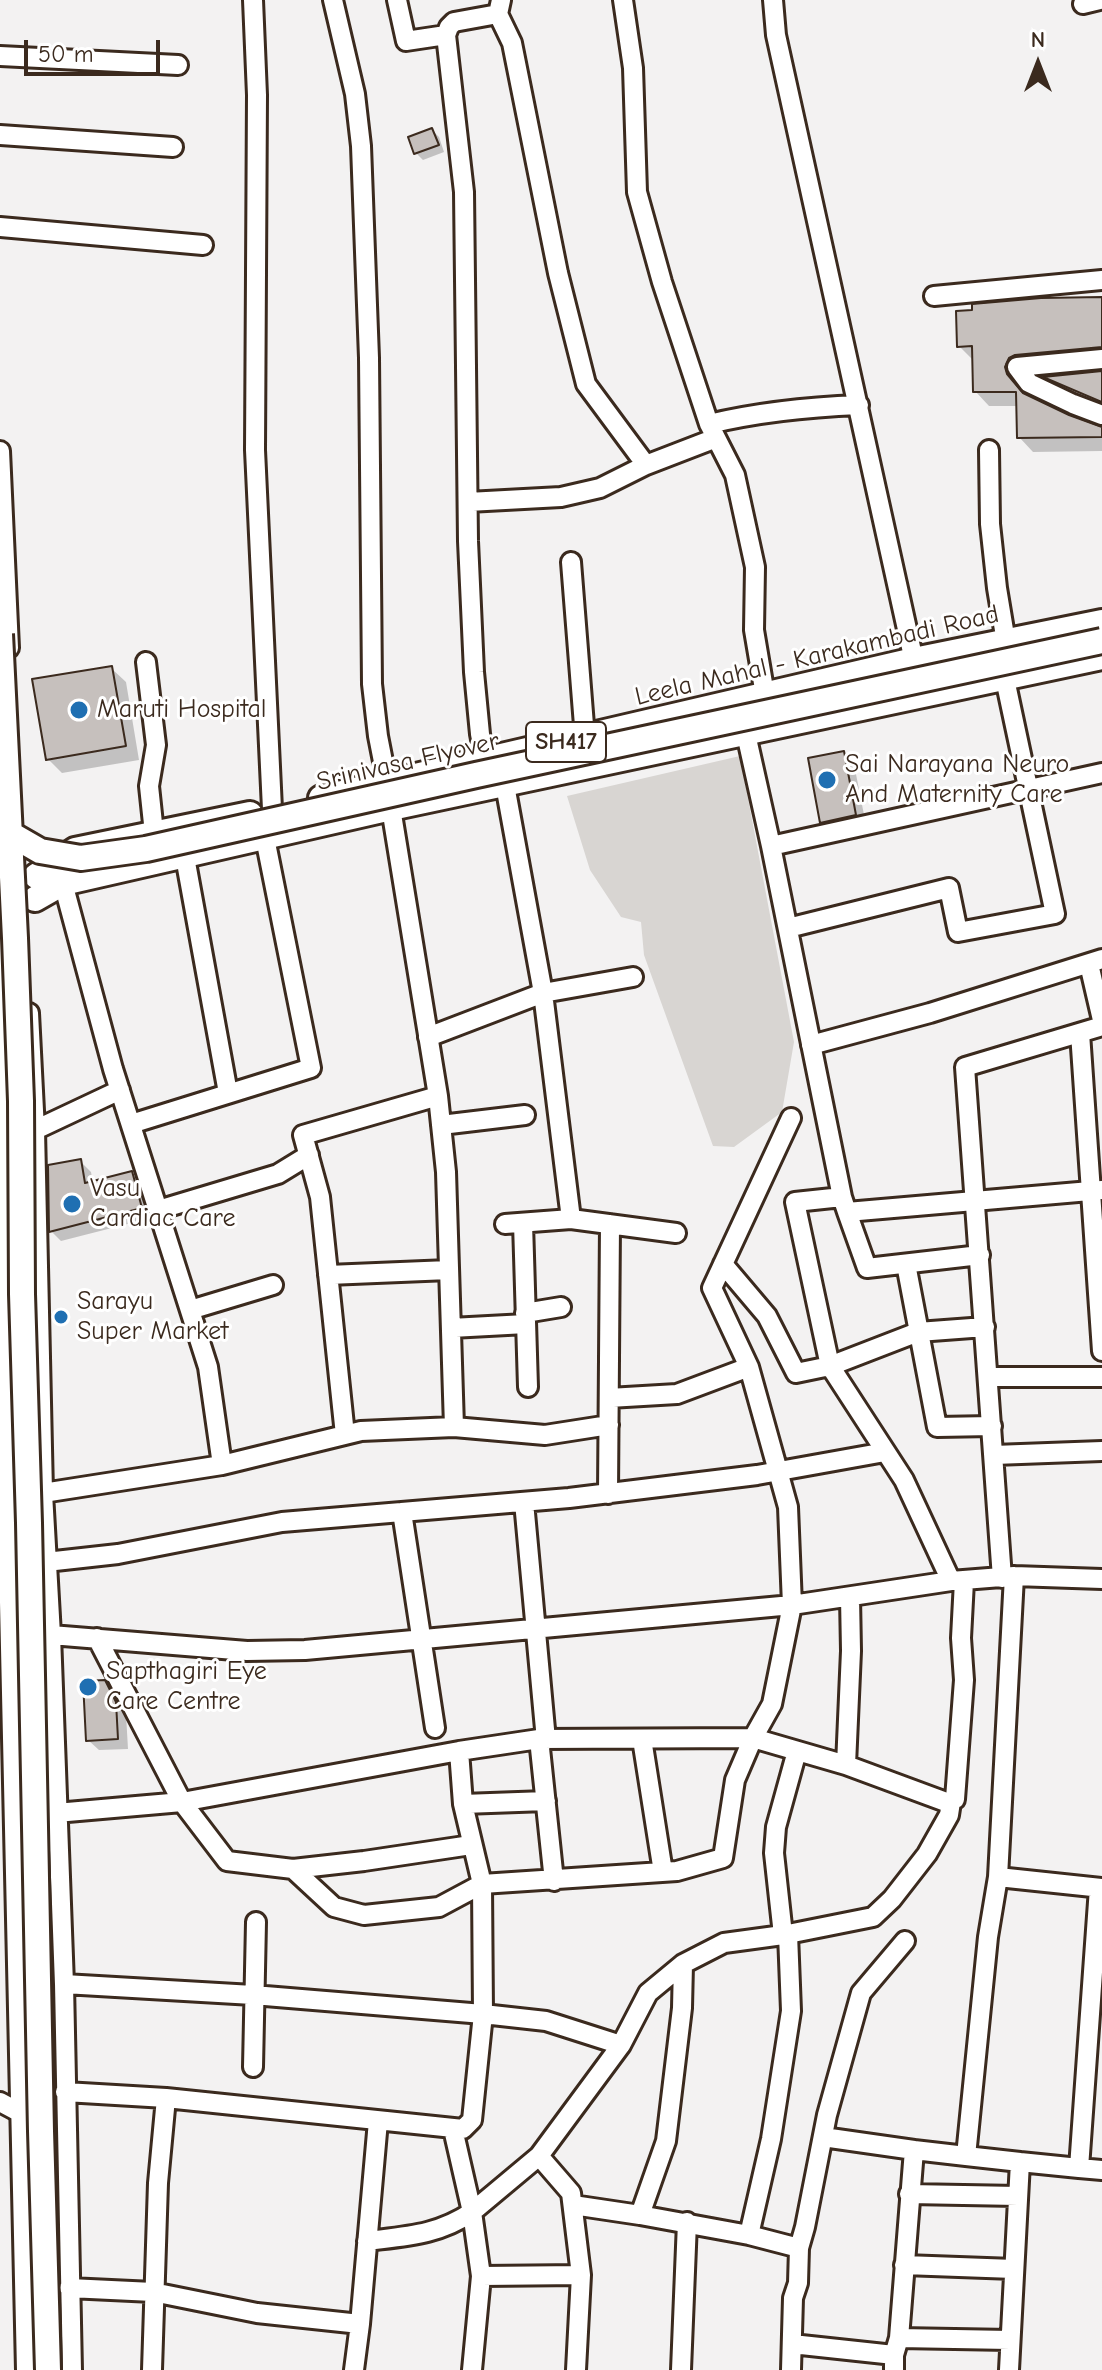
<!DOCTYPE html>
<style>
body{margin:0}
#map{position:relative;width:1102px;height:2370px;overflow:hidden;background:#f3f2f2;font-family:"Comic Neue",sans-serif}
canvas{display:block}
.north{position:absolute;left:998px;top:24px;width:80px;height:80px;-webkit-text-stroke:6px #fff;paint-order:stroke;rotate:0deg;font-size:22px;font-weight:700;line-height:32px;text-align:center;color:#3b2a1e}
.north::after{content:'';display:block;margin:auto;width:28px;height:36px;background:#3b2a1e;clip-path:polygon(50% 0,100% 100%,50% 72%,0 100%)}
.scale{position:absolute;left:24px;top:40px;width:136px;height:36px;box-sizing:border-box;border:4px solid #3b2a1e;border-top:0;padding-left:10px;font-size:24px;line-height:28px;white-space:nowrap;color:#3b2a1e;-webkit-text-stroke:6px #fff;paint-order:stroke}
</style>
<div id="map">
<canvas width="1102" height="2370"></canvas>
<div class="north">N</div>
<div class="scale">50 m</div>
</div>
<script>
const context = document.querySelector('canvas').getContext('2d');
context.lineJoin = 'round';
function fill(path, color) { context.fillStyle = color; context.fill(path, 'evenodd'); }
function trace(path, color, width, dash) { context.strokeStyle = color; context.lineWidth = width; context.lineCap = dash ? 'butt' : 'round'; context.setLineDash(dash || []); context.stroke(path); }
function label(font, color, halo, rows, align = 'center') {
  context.font = font + ' "Comic Neue",sans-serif'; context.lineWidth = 6; context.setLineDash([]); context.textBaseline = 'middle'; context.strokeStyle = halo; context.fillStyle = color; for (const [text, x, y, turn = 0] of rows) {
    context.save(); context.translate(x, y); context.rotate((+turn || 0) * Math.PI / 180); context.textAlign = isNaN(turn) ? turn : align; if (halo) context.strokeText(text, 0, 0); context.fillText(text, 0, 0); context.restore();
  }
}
fill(new Path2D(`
 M740,756l54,286 -12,70 -48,35 -21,-1 -69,-191 -3,-33 -20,-5 -31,-47 -23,-74z`), '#d8d5d2');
fill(new Path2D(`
 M432,130l7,7 5,15 -21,8 -7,-7z
 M1102,299v63l-71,7 -12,12 2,10 6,6 75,31v23l-69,1 -14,-15 -1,-31h-29l-14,-15 -1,-30 -15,-15z
 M1102,372v37l-42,-18 -12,-13z
 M111,668l15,14 13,78 -77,13 -14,-14z
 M843,753l11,11 12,61 -33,8 -11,-11z
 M80,1161l11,11 2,11 38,-10 11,10 9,35 -90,23 -10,-10z
 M104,1682l11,11 11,21 2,35 -29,1 -11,-10z`), '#0003');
const building = new Path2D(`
 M432,128l7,17 -25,9 -6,-17z
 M1102,297v50l-87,8 -6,3 -4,9 2,7 16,19 46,22 33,12v10l-85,1 -1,-46h-43l-1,-46 -15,1 -1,-36 16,-1v-6l69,-6z
 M1102,371v31l-59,-25z
 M112,666l14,80 -80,14 -14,-81z
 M844,751l12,64 -36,8 -12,-65z
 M81,1159l4,24 47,-12 10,37 -93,24 -1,-67z
 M105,1680l11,22 2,37 -32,2 -3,-60z`);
fill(building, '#c6c0bd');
trace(building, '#3b2a1e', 2);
const minor = new Path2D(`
 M253,0l4,95 -2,355 17,359
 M333,0l22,94 6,52 8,212 3,326 6,52 9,46
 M397,0l9,41 40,-6
 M501,0l-3,14 14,29 46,230 28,111 60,81
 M623,0l10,68 4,124 25,90 47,142 26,51 20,92 -1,63 11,65
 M773,0l3,35 140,635
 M1083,4l17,-4
 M0,56l178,9
 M0,135l173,12
 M0,227l203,18
 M934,296l168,-16
 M1017,367l12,16 44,21 29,11
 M1017,367l85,-8
 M709,424c50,-12 99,-17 150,-19
 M989,450l1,74 7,64 9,54
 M0,451l9,197
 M468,502l93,-5 39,-9 46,-23 70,-27
 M571,562l14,176
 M146,662l10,83 -7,41 5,47
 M746,734l25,112 71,351 5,15 255,-22
 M485,760l-5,-26 -6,-62 -6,-131 -4,-349 -18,-157 3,-8 5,-5 44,-8
 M505,785l38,208 28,226
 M391,808l47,288 8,76 8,255
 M771,846l331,-73
 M185,857l43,236
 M63,883l50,186 95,298 14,98
 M788,928l161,-40 9,44 97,-18 -50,-235
 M1089,964l13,56
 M29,1013l6,117 8,363 8,142 13,349 8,386
 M1080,1033l22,318
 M428,1037l115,-44 90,-16
 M811,1045l119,-32 172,-54
 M131,1124l180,-56 -46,-230
 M441,1125l84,-10
 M35,1130l85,-40
 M842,1197l-47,5 35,164 74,114 47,101
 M158,1210l120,-36 31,-19
 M847,1212l20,56 113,-13
 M523,1223l5,164
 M505,1224l66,-5 105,14
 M723,1264l44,52 29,57 34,-7 88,-34 67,-5
 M906,1264l31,163 55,-1
 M328,1275l121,-5
 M190,1310l83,-25
 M525,1313l36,-6
 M451,1328l75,-4
 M988,1377h114
 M609,1398l68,-4 72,-27
 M345,1435l-25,-238 -17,-62 135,-39
 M994,1455l108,-4
 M43,1493l179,-28 139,-34 93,-4 91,8 64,-10
 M608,1494l2,-270
 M524,1502l22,238
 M402,1512l33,216
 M46,1562l72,-8 164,-32 287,-24 188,-23 128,-23
 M1002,1578l-37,-511 137,-41
 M51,1635l196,16 58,-1 487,-45 159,-24 63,-5 88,3
 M97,1638l85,164 45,59 66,8 71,-8 107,-16
 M539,1739l15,142
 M642,1739l21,133
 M846,1765l5,-114 -1,-54
 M463,1804l83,-3
 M56,1813l126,-11 277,-51 80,-12 214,-1 93,27 100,37 9,-3 9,-119 -3,-42 3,-57
 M293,1869l41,38 30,8 75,-8 43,-23 195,-13 46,-13 12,-78 18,-42 19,-34 20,-99 -4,-98 -39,-140 -37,-79 79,-170
 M998,1877l104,11
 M783,1935l-9,-82 2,-26 21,-76
 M683,1964l-1,44 -16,133 -26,74 109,20 50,13
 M64,1984l189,11 230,19 63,7 75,24
 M253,2067l3,-145
 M65,2092l101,6 297,31 9,-9 11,-106 -1,-130 -19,-80 -4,-53
 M0,2102l15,8
 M823,2137l91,13 -15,188
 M914,2150l52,6 22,-219 10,-60 16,-301
 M966,2156l54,6 -11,208
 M1020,2162l59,6 20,-280
 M1079,2168l23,2
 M909,2194l109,2
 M573,2205l67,10
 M749,2235l22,-96 20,-128 -3,-77
 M367,2241c40,-5 71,-6 105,-29l-19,-83
 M904,2265l110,4
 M481,2276l100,-1 -10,-82 -32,-37 82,-111 27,-52 35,-29 41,-21 59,-8 90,-18 19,-18 35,-45 22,-39 2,-13
 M69,2288l84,4 104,21 103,11 -6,46
 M360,2324l18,-203
 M792,2344l102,11v15
 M894,2355l5,-17 111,2
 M152,2370l6,-187 8,-85
 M472,2370l9,-94 -9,-64 67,-56
 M576,2370l5,-95
 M681,2370l6,-148
 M791,2370l2,-72 5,-15 1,-35 6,-21 22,-112 34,-122 44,-52`);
const major = new Path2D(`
 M321,798l593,-138 188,-38
 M36,876l39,-26 175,-36
 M35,899l28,-16 328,-75 711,-151
 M0,942l4,299 25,1129`);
trace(minor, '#3b2a1e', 24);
trace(major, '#3b2a1e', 30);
trace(minor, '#fff', 18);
trace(major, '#fff', 24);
const majorBridge = new Path2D(`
 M0,634l15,304 6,163 1,193 7,229 12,608 7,239
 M0,828l40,23 41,7 65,-9 330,-74 626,-134`);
trace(majorBridge, '#3b2a1e', 30, []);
trace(majorBridge, '#fff', 24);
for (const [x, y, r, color] of [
 [79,710,10,"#1f6fb2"],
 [827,780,10,"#1f6fb2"],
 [72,1204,10,"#1f6fb2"],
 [61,1317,8,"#1f6fb2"],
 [88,1687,10,"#1f6fb2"]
]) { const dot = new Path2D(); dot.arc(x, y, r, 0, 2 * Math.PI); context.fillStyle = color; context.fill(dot); trace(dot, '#fff', 3); }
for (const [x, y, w] of [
 [566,742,80]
]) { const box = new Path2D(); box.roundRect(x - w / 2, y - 20, w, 40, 6); context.fillStyle = '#fff'; context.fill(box); trace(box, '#3b2a1e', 2); }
label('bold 24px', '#3b2a1e', null, [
 ["SH417",566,742]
]);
label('26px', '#3b2a1e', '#fff', [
 ["Leela Mahal - Karakambadi Road",817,656,-13],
 ["Srinivasa Flyover",408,762,-13]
]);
label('26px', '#3b2a1e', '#fff', [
 ["Maruti Hospital",97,710],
 ["Sai Narayana Neuro",845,765],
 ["And Maternity Care",845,795],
 ["Vasu",90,1189],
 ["Cardiac Care",90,1219],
 ["Sarayu",77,1302],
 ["Super Market",77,1332],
 ["Sapthagiri Eye",106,1672],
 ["Care Centre",106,1702]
], 'left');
</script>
